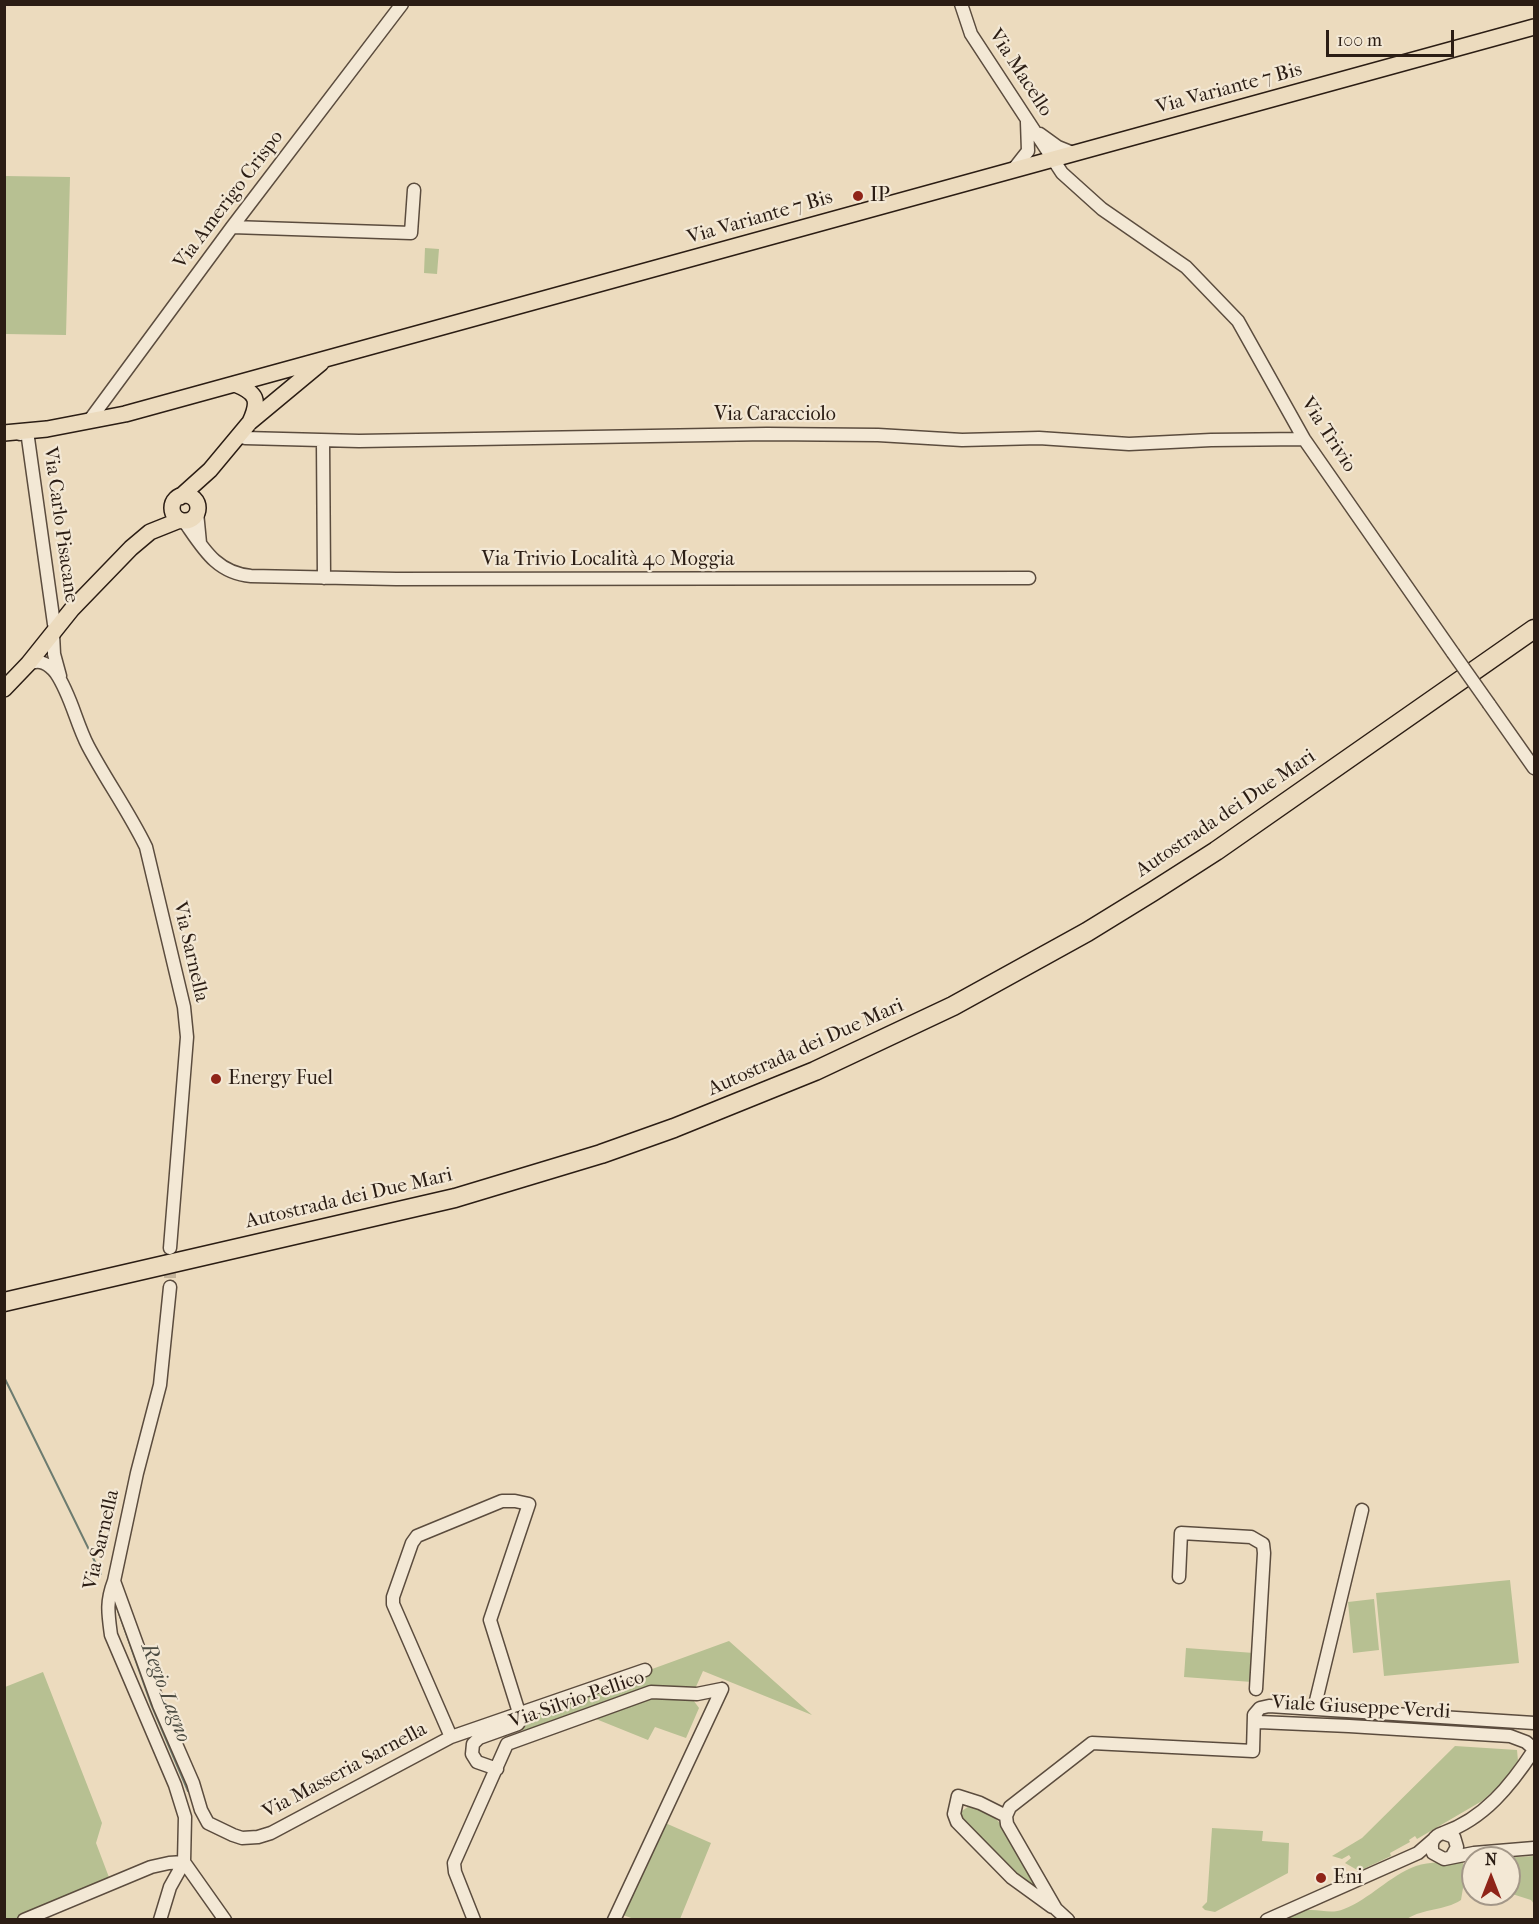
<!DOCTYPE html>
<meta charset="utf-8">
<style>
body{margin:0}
#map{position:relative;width:1539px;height:1924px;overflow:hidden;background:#ecdbbe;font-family:"IM FELL French Canon",serif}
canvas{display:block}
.frame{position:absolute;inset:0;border:6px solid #2b1d14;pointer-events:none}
.north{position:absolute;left:1461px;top:1846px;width:60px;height:60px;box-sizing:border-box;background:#f3e8d5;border:2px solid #a39788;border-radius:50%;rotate:0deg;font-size:16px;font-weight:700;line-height:24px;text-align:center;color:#2b1d14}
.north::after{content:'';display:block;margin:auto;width:21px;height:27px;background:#8f2418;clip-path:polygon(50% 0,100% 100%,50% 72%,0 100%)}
.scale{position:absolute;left:1326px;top:30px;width:128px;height:27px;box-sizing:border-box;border:3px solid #2b1d14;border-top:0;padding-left:8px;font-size:18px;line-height:21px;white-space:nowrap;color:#2b1d14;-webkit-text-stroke:4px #f3e8d5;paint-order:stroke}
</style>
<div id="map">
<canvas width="1539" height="1924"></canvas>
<div class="frame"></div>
<div class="north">N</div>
<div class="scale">100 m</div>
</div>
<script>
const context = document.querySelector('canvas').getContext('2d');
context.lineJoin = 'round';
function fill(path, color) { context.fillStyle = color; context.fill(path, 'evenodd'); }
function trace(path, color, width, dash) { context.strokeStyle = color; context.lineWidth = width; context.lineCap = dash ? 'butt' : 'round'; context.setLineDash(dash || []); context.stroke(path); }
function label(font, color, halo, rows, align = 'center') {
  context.font = font + ' "IM FELL French Canon",serif'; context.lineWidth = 4.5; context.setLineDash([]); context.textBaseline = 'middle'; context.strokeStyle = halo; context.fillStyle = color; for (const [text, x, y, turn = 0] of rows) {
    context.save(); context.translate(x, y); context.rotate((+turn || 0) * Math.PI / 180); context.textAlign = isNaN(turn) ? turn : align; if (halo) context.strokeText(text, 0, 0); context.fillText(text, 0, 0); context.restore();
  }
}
fill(new Path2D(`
 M5,176l65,1 -4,158 -61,-1z
 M425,248l14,1 -2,25 -13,-1z
 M1510,1580l9,83 -135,13 -8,-83z
 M1374,1599l5,51 -26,3 -5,-51z
 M729,1641l83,74 -109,-44 -8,18 -43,-1 -130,45 4,-18z
 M1186,1648l68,5 -2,29 -68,-5z
 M43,1672l59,151 -6,20 14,37 -93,39 -12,1v-233z
 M654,1696l37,1 8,11 -13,30 -31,-11 -7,13 -57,-23z
 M1455,1746l62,4 1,11 -18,24 -18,16 -65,38 -2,-3 -6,4 1,2 -20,11 1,3 -32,15 -14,-8 6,-5 -2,-3 -7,4 -10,-3 30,-18z
 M969,1806c37,5 52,51 69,79l-7,1 -4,-2 -65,-64v-9z
 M663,1822l48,21 -31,76h-46l-11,-4z
 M1212,1828l51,3 -1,10 27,2 -1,30 -73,39 -10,-2 -3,-3 5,-5z
 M1534,1856v48l-3,-4 -22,-7v-35h-7z
 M1463,1862v26l-2,12c-17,11 -37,8 -54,19l-127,1c10,-5 20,-11 31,-10 12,0 21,4 33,-1 26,-10 45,-33 72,-43 13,-5 32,-3 47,-4z`), '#b7c092');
trace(new Path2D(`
 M4,1377l97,197
 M116,1605l35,99 37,87`), '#6d7c70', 2);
trace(new Path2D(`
 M170,1248v39`), '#c5b59c', 12, [12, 6]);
const minor = new Path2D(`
 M961,4l10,30 91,139 40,36 84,58 52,54 66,118 149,214
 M1040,134l18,13 15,6
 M1013,170l15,-19 -1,-29
 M232,227l179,6 3,-43
 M89,421l143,-194 170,-223
 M20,434l7,-3 27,193
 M245,438l114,3 408,-7 111,1 84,5 77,-2 90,6 82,-4 93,-1
 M323,441l1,137
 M197,512l3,31
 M184,521c19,27 32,52 67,55l145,3 633,-1
 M53,634l1,20 6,22
 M28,664c12,-5 20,-1 28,9 15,22 20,50 32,73 18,34 41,66 58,101l38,160 3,30 -17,211
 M1489,704l45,64
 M1179,1577l2,-44 70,4 12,7 1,9 -8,136
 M114,1581l45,124 34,78 8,27 7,13 25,12 9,3 16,-1 13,-4 180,-96 194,-67
 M1314,1709l48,-199
 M1254,1715l5,7 90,4 161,10 16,6 8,7
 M1254,1715l6,-7 9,-2 265,17
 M451,1737l-58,-133v-7l19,-54 5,-7 85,-35h13l14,3 -39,116 31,99 -3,5 -39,14 -6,6 -1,10 5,8 20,7
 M1006,1816l-26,-13 -22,-7 -4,18 3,8 55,56 40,29
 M1443,1833c41,-14 68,-48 91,-83
 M1452,1856l5,-9 -3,-10 -11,-4c-10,3 -13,10 -10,20l11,6 30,-6 60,-5
 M184,1862l41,58
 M24,1920l127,-53 18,-4 15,-1
 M160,1920l10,-33 14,-25 1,-45 -10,-32 -64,-150c-3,-22 -5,-33 3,-54l23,-108 23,-88 10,-98
 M474,1920l-19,-48 -1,-9 53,-119 144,-52 46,2 25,-5
 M614,1920l108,-231
 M1068,1920l-12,-11 -49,-85 -1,-8 4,-9 82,-64 161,8 1,-36
 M1267,1920l151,-67 15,-13`);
const major = new Path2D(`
 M235,384c22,9 25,16 15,38
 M4,433l43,-4 78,-15 1409,-387
 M172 508a13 13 0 1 1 26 0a13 13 0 1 1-26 0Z
 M180,497l30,-27 40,-48 71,-59
 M4,689l24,-25 44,-55 59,-61 19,-16 30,-12`);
const highway = new Path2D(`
 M4,1302l451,-104 146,-44 73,-26 141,-57 138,-65 134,-74 65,-40 64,-41 318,-222`);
trace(minor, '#5b4c3e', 15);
trace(major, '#2b1d14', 18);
trace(highway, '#2b1d14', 21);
trace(minor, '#f3e8d5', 12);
trace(major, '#ecdbbe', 15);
trace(highway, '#ecdbbe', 18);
const minorBridge = new Path2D(`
 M1453,653l36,51`);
trace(minorBridge, '#5b4c3e', 15, []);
trace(minorBridge, '#f3e8d5', 12);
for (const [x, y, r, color] of [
 [858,196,6,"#8f2418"],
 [216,1079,6,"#8f2418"],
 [1321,1878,6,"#8f2418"]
]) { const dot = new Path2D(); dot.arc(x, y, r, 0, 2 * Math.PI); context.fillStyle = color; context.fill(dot); trace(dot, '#f3e8d5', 2); }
label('20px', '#2b1d14', '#f3e8d5', [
 ["Via Macello",1020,73,57],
 ["Via Variante 7 Bis",1229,89,-15],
 ["Via Amerigo Crispo",229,200,-53],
 ["Via Variante 7 Bis",760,218,-16],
 ["Via Caracciolo",775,415],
 ["Via Trivio",1328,435,57],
 ["Via Carlo Pisacane",60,525,82],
 ["Via Trivio Località 40 Moggia",608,560],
 ["Autostrada dei Due Mari",1226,814,-34],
 ["Via Sarnella",190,952,77],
 ["Autostrada dei Due Mari",806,1048,-24],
 ["Autostrada dei Due Mari",349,1199,-13],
 ["Via Sarnella",102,1540,-77],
 ["Via Silvio Pellico",577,1700,-19],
 ["Viale Giuseppe Verdi",1361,1708,3],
 ["Via Masseria Sarnella",345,1771,-28]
]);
label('20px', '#2b1d14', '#f3e8d5', [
 ["IP",870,196],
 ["Energy Fuel",228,1079],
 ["Eni",1333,1878]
], 'left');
label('italic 21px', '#4c4c42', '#f3e8d5', [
 ["Regio Lagno",165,1693,69]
]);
</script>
